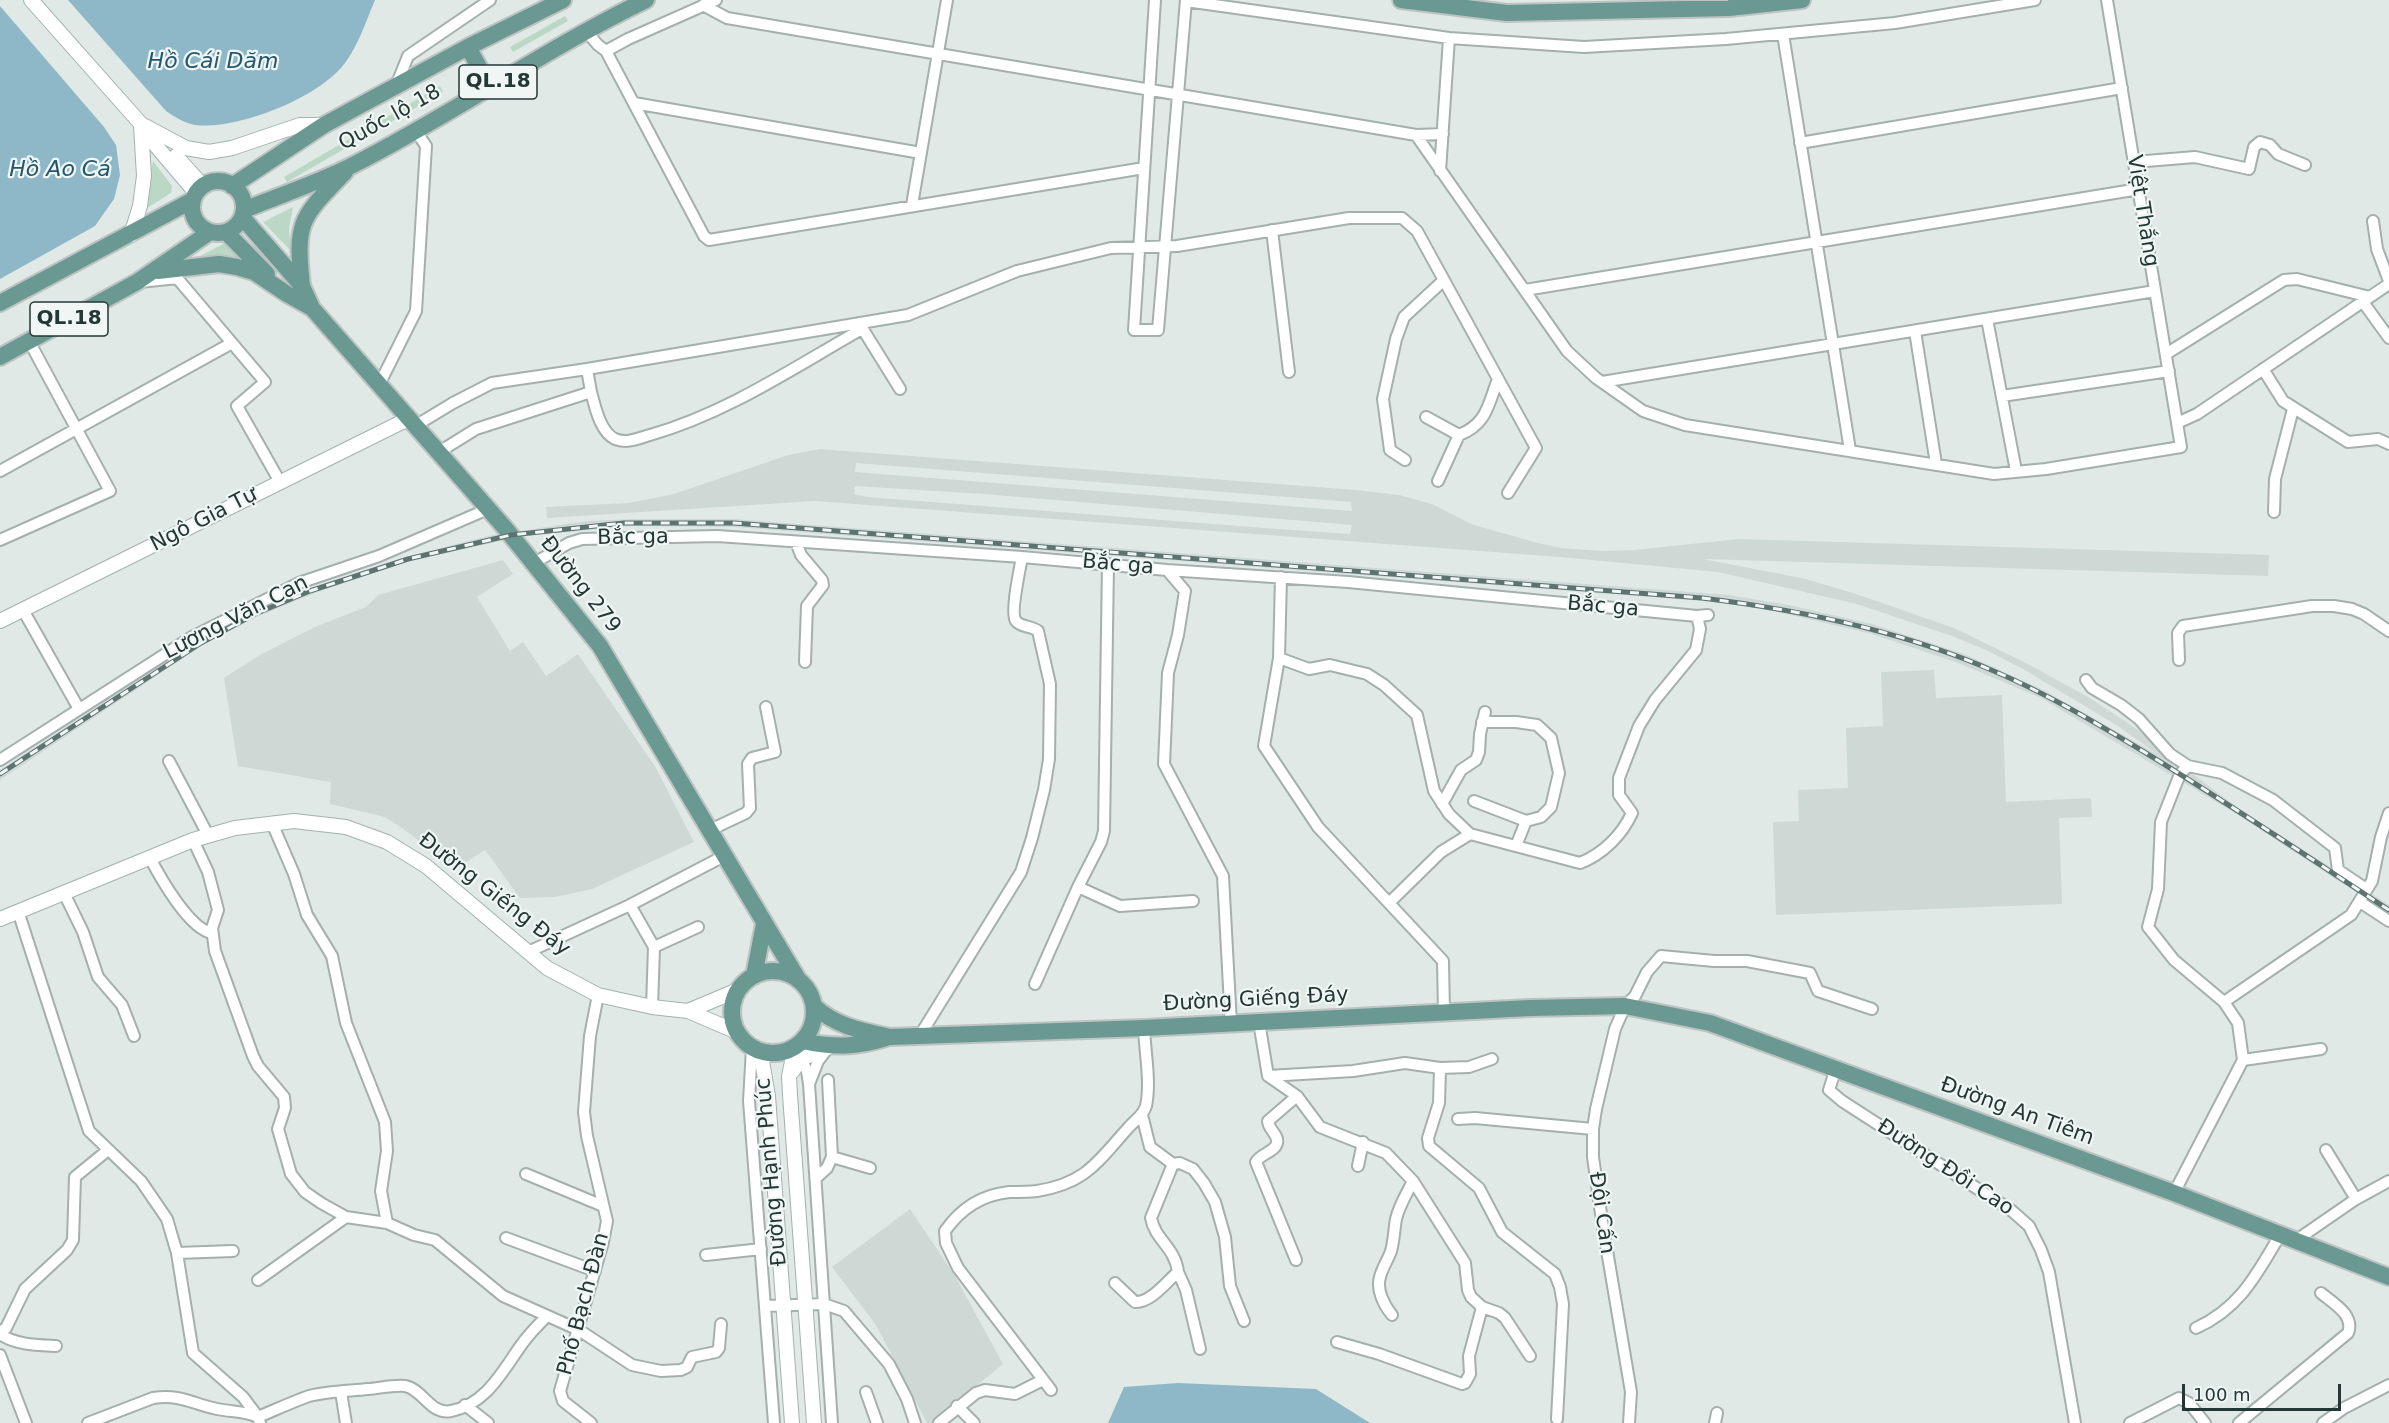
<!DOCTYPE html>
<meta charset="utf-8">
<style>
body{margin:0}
#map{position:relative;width:2389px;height:1423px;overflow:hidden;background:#e0e9e6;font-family:"DejaVu Sans",sans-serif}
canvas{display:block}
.scale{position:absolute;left:2182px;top:1384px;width:159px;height:27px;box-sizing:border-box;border:3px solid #233734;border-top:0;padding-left:8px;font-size:18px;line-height:21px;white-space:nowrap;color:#233734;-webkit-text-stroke:4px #f0f6f4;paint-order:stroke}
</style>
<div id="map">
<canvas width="2389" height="1423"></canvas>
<div class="scale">100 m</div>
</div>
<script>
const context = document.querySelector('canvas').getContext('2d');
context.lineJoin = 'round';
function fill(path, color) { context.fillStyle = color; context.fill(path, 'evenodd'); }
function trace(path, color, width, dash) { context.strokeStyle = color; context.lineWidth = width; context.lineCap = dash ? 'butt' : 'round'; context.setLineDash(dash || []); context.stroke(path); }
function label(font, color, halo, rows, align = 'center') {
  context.font = font + ' "DejaVu Sans",sans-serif'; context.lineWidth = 4.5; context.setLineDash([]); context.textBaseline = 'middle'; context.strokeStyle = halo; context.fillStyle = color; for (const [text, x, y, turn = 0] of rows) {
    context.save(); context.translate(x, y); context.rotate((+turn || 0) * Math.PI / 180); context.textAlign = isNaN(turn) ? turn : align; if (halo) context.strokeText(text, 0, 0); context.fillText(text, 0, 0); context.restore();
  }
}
fill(new Path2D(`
 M820,449l536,41 43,5 33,9 39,20 63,18 27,6 41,3 33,-1 104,-11 530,16 -1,21 -565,-17 103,20 53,16 95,33 72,35 62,34 58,38 17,17 74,55 152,98v9l-154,-101 -194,-115 -80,-34 -89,-30 -107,-25 -62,-8 -968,-74 -104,-1 -107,10 -115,25 -97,33 -56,23 -53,28 -203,135v-10l199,-130 57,-30 54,-22 99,-32 84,-21 94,-14 46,-2h101l995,76 60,10 83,19 92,30 81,37 115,65 -42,-30 -95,-57 -37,-19 -34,-14 -95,-32 -139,-32 -158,-15 -745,-56 -268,17 -1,-11 83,-4 45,-9 114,-39zM856,463l495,39 1,9 -497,-39zM855,486l129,8 368,31 -2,9 -86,-6 -396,-31 -14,-3z
 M503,560l10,14 -36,23 33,54 13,-9 23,34 32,-22 78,114 38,74 -102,47 -37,8 -35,1 -35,-48 -31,20 -45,-37 -24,-16 -55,-13 1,-22 -93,-16 -14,-88 36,-23 57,-29 49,-19 12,-12z
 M1934,670l2,28 66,-3 4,107 85,-4 1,19 -33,1 3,86 -286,11 -3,-93 26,-1 -1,-31 50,-2 -2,-60 37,-2 -2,-54z
 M910,1209l45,67 48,88 -72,59h-4l-51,-98 -44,-58z`), '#ced8d5');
fill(new Path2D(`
 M565,16l3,5 -55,31 -3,-5z
 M440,86l3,6 -156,90 -3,-5z
 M153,161l19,25 -1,7 -27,17z
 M293,207l-4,22 2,22 -28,-29z
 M225,243l15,16 -20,-4 -20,1z`), '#bbd8c6');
fill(new Path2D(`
 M68,0h307c-9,21 -16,44 -30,63 -26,35 -107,67 -150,62 -11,-2 -20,-8 -29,-14z
 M0,6l104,121 12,18 4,30 -6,24 -19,27 -95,53z
 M1178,1383l138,6 54,34h-262l16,-36z`), '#8eb8c8');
const street = new Path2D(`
 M1155,0l-21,330h24l28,-330
 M1186,1l263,37 135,9 142,-8 169,-16 140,-23
 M703,5l24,13 689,117 27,-1
 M585,30l13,15 8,6 98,185 5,4 435,-72
 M1783,34l67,416
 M606,51l22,-12 88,-39
 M396,86l12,-30 82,-56
 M634,103l287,50
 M1416,135l151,216 29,27 47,33 42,14 309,49 52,-5 135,-22 -74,-447
 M1800,143l322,-55
 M2134,162l61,-5 54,12 5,-22 6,-5 10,3 8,9 27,11
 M1440,171l9,-133
 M912,205l35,-205
 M2373,221l4,28 12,32
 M1272,230l17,142
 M140,282l37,-4 88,104 -28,24 43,76
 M1525,290l614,-101
 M2363,302l26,36
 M1987,319l29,152
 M859,323l41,66
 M1915,331l21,133
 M2166,354l118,-74 13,-1 73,18
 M2263,369l20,32 65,41 30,-3 11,5
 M1602,382l553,-91
 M379,385l37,-74 10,-165 -10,-15
 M591,392c4,14 9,40 24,47 12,5 24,-1 35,-4 77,-22 143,-67 212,-106
 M2002,396l167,-25
 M1426,417l33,18
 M2177,423l20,-9 192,-130
 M415,426l38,-23 39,-20 95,-14
 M439,452l37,-23 115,-37 -4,-23 321,-54 109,-44 94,-23 66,-2 172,-28h53l15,13 119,217 -28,45
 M1405,460l-15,-10 -7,-51 13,-60 8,-22 40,-37
 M0,471l232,-128
 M1438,481l21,-46c28,-11 29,-30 39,-56
 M2274,512l1,-33 18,-70
 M0,540l110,-49 -81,-150
 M796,542l5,13 21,25 1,5 -16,21 -2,56
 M534,563l35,-20 13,-4 135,-3 305,21 145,13 181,12 349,34 11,-1
 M1167,570l18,21 -7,44 -10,38 -4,91 59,112 8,148
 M1281,577l-2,81 -15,88 54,81 125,134 1,52
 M23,610l56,99
 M1279,658l30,11 21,-4 37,9 17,11 33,30 17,76 15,23 21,20 110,29c23,-9 42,-28 52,-50l-13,-18v-17l20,-52 16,-26 41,-50 4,-21 -3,-13
 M2179,660l-1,-27 5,-7 129,-20h22l18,3 12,5 25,17
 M2086,680l6,8 29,17 18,14 31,35 18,12
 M1482,722h34l21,3 14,13 8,35 -8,34 -10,10 -15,4 -10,25
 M0,760l192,-123 107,-54 80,-27 109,-47
 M169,761l39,74
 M1474,801l52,20
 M1442,804l19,-34 15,-10 3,-8 1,-18 5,-22
 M272,823l22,51 13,41 25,41 14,67 39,99 2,29 -6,40 6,32
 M710,830l36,-17 4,-5 -2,-44 4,-6 23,-6 -9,-45
 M193,840l15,32 10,38 -6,18 3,23 38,105 5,10 26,31 1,11 -7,21 13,45 14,18 16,11 25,14 41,6 27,12 21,5 68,56 76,34 53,35 29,6 20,-1 6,-3 5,-10 24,-5 3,-4 2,-24
 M150,858c10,19 39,71 62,75
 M1078,887l42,19 73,-5
 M64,893l19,39 15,45 24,28 12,31
 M1390,902l51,-50 29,-18
 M2360,902l29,19
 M630,905l24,42 -2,60
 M18,911l71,220 52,50 26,38 10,34 16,100 50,44 15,20 2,6
 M654,947l44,-20
 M528,952l102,-47 94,-49
 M1035,984l43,-97 23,-45 3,-11 4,-267
 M2224,1002l127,-87 21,-34 9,-44 8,-24
 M1259,1022l9,54 29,20 23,31 66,26 27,28 52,82 3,27 3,7 11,10 17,6 6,5 25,38
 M919,1037l102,-165 11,-34 12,-48 5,-31 1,-75 -12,-53c-6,-5 -18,-4 -22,-10 -6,-7 4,-53 6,-64
 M752,1048l-3,53 25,322
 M799,1054l8,17 2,13 23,339
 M2243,1060l78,-11
 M1440,1068l-1,35 -11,35 1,8 50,42 23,44 53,42 5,13 3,17 -6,115
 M1835,1071l-6,19 13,11 170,110 17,15 12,24 8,22 26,151
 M1268,1076l85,-5 52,-8 35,5 29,-1 23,-8
 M809,1084l9,-23 10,-13
 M1142,1115l8,32 23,17 7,-1 13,6 11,14 11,19 10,35 5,49 14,35
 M1458,1119l17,-1 118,11
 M2326,1150l30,49
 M832,1157l38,11
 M1358,1166l5,-24
 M526,1174l77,32
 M816,1178l11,-10 5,-11 -4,-77
 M2174,1193l69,-133 -5,-37 -14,-21 -50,-42 -26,-33 10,-38 3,-67 19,-48 8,-8 34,7 51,27 62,48 3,22 28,19
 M506,1238l89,33
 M2295,1241l61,-42 33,-18
 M177,1253l56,-2
 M706,1255l55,-6
 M1296,1260l-40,-98c4,-8 19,-10 21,-19 2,-8 -9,-14 -9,-22l29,-25
 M1178,1272l8,18 14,59
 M258,1280l88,-63
 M1115,1283l20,19c16,1 32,-21 43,-30 -3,-25 -23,-32 -27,-54l22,-54
 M766,1306l58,-2 20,7 45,53 18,35 8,24
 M1392,1315c-8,-10 -16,-25 -12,-38 2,-9 8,-17 11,-26 3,-10 3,-21 5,-32 3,-13 11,-26 17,-38
 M2196,1328c44,-20 61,-54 84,-93
 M0,1332l6,-4 19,-39 42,-39 6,-10 2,-63 33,-27
 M0,1334c16,11 37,11 56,12
 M1337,1342l42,12 83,30 3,-1 5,-9 -1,-18 13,-49
 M0,1355l26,68
 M1051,1390l-93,-122 -12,-25 -1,-12c16,-23 36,-36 64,-39 10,0 19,0 28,-1 50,-8 61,-30 92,-64 6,-7 14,-11 17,-21 5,-24 -1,-53 -2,-78
 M341,1392l5,31
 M866,1392l11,31
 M465,1405l23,18
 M957,1406l17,17
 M88,1423l65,-25c29,-4 39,6 64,11 15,3 28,2 41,8 17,-7 34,-15 51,-21 19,-5 40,-5 59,-7 12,-1 25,-4 37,-3 18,3 25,29 46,25 36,-7 52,-41 71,-67 7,-10 16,-19 24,-27
 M591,1423l-28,-22 -3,-10 43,-149 4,-21 -20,-85 -3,-24 6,-76 8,-41
 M939,1423l37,-30 9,-3 30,4 28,-14
 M1629,1423l2,-31 -29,-171 -9,-64v-28l3,-20 19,-80 10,-23 10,-10 12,-24 14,-16 53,5h33l63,12 8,18 54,18
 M1715,1423l2,-10
 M2130,1423l49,-25 10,5 16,20
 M2239,1423l109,-90c7,-18 -15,-30 -27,-40
 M2323,1423l21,-15 45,-23`);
const secondary = new Path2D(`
 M31,0l110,124 16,23 39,46
 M145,126l41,22 23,4 23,-4 68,-23h24
 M176,156l27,30
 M131,235l9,-29 4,-30 -3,-50
 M0,621l408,-202
 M0,919l193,-79 42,-12 59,-7 52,6 41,15 39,24 121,102 51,27 54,12 36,4 49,21
 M688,1011l50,-21
 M795,1047l-6,29 1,19 24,328
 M752,1048l10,13 6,35 24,327
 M792,1072l9,-13 28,-12`);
const primary = new Path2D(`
 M1401,0l106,13 222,-5 73,-8
 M468,47l22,40
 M192 207a26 26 0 1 1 52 0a26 26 0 1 1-52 0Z
 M232,186l92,-61 144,-78 95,-47
 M244,210c36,-15 74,-27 109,-45 100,-51 192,-116 293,-165
 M242,217l60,69 10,22 193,220 95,118 198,333
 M226,232l41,42
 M158,271l61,-7 18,3 17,5 33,22 25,14
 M302,286c-7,-66 -1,-68 43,-114
 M0,303l193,-103
 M0,357l137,-75 73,-50
 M732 1012a41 41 0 1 1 82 0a41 41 0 1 1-82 0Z
 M754,976l10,-52
 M814,1006c21,20 48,25 76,31l254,-9 386,-20 95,-2 85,17 464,170 215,84
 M803,1041c30,7 54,6 83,-3`);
trace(street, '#a4b0ad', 14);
trace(secondary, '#a1b3af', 16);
trace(primary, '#bdc3c2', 20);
trace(street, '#fff', 10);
trace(secondary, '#fff', 14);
trace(primary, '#6a9992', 16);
const rail = new Path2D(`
 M0,774l201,-131 54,-29 55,-23 98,-32 103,-24 113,-12h110l968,75c100,12 201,33 294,74 49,21 95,48 140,75 86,52 169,108 253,163`);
trace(rail, '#5d736f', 5);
trace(rail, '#f0f6f4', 3, [9]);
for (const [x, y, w] of [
 [498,82,78],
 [69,319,78]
]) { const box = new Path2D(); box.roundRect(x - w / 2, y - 17, w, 34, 4.5); context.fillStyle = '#f0f6f4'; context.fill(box); trace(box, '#233734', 1.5); }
label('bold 20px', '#233734', null, [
 ["QL.18",498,82],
 ["QL.18",69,319]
]);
label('21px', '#233734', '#f0f6f4', [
 ["Quốc lộ 18",390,118,-29],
 ["Việt Thắng",2142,211,81],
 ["Ngô Gia Tự",204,520,-27],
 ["Bắc ga",633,538,-1],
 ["Bắc ga",1118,565,5],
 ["Đường 279",580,585,52],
 ["Bắc ga",1603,607,5],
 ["Lương Văn Can",236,618,-27],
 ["Đường Giếng Đáy",494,895,38],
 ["Đường Giếng Đáy",1256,1000,-3],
 ["Đường An Tiêm",2017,1112,20],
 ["Đường Đồi Cao",1945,1168,33],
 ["Đường Hạnh Phúc",772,1172,-95],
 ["Đội Cấn",1601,1213,82],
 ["Phố Bạch Đàn",584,1304,-75]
]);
label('italic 22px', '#25576b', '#f0f6f4', [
 ["Hồ Cái Dăm",213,62],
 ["Hồ Ao Cá",60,170]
]);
</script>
